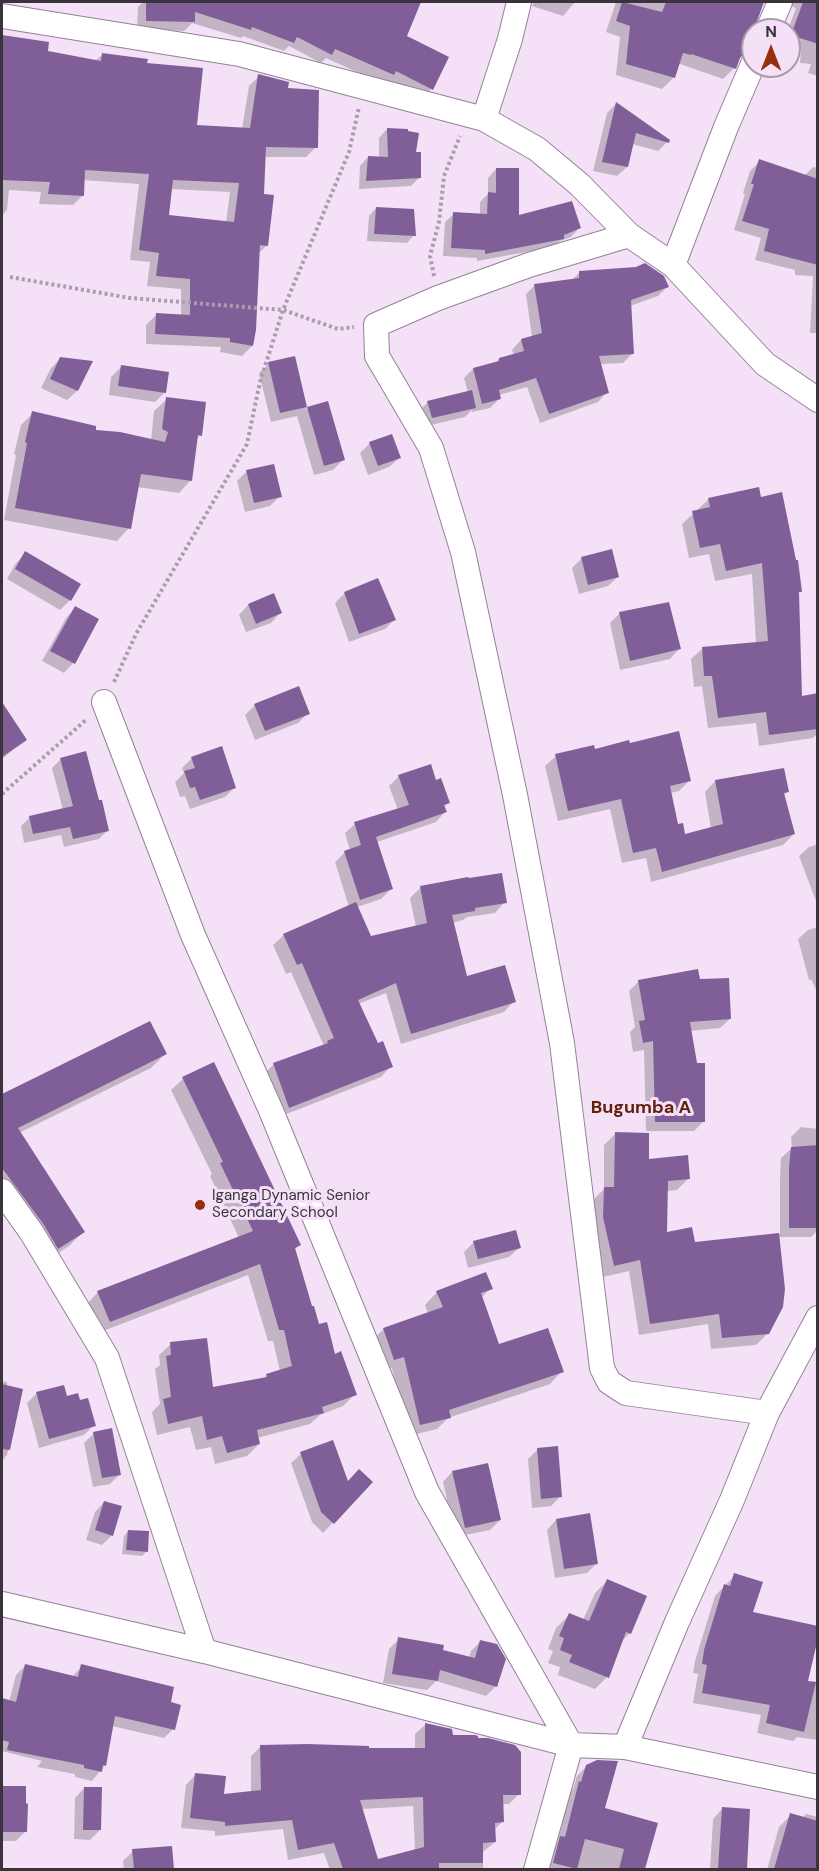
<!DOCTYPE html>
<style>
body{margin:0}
#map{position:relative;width:819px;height:1871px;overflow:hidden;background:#f4e1f7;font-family:"DM Sans",sans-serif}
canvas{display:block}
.frame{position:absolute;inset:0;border:3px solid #3b333c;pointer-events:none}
.north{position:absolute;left:741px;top:18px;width:60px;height:60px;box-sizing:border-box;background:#f4e1f7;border:2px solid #aa9bac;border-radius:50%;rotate:0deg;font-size:16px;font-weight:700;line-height:24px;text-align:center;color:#3b333c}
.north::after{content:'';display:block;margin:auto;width:21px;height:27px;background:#952f0c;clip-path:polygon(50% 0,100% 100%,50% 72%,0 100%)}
</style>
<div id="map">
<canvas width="819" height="1871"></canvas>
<div class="frame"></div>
<div class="north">N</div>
</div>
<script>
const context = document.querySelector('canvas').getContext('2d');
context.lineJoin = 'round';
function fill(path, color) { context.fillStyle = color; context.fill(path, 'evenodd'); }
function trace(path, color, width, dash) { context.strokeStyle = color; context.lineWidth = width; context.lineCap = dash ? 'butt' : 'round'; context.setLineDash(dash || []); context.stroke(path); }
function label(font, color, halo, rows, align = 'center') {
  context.font = font + ' "DM Sans",sans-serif'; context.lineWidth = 6; context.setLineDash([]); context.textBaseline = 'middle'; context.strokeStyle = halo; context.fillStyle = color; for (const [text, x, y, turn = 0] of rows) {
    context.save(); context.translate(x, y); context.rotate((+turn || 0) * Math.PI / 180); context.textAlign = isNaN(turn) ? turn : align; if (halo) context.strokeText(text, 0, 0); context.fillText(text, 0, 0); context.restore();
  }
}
fill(new Path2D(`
 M143,2h135l26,8 9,-8h107l-15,34 26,53 -9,9 -35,-18 -4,4 -57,-26 -5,5 -32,-17 -5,5 -41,-15 -2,2 -49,-15 -8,8 -47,-2 1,-22z
 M534,2h41l-12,14 -31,-10z
 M616,2h112l30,10 -24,56 -11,11 -43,-15 -3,1 -4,13 -11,11 -46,-14 4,-38 -14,-5z
 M788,2h30v74l-10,-3 3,-9 -11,-1 1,-13 -12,-4 -1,-16 8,-22 -9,-4z
 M2,37l46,6 -2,9 49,9 7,-6 44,9 49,63 47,2 7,-43 10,-10 27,14 30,57 -10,10h-42l-2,38 5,50 -9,9 -6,92 -10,10 -22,-4 1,-5 -75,-3v-19l10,-10 25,1v-27l-34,-3 3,-24 -20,-2 9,-76 -56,-4v15l-10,10 -34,-1 2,-12 -32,-2 -2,20 -5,5zM171,189l59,3 -4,31 -58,-7z
 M616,104l52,37 -10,10 -26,-7 -5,23 -10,9 -24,-5 14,-58z
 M387,129l28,25 4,24 -8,8 -52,3 1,-23 8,-9 11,1v-20z
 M760,161l44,15 9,-9 5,1v165h-8l3,-57 -18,-1v-5l-40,-10 6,-22 -27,-8 11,-36 -2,-1 7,-22z
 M496,169l22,48 61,11 -8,9 -11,4 -6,6 -77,14v-3l-34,-2 2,-34 9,-8 26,1v-13l8,-8v-16z
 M376,208l38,27 -7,8 -40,-2 2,-25z
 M579,273l88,14 -9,9 -28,10 2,48 -9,9 -23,1 7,28 -9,10 -58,21 -13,-36 -28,8 1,3 -10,10 -18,4v-2l-7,7 -43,10 -4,-15 10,-10 40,-9 -4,-15 9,-9 22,-6 4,-4 15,-4 -2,-5 9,-10 11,-3 -6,-43 9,-9 36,-4z
 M61,358l16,33 -10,9 -26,-12 10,-20z
 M294,358l12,51 21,-6 16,57 -10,10 -19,5 -17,-59 -26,6 -12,-49 10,-9z
 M121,367l44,25 -10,10 -46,-7 2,-18z
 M167,399l33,36 -4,5 -5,40 -12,13 -42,-6 -8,41 -12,13 -113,-21 12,-65 -2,-1 7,-29 12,-12 61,18 57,10 3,-30z
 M370,443l29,15 -10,9 -21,8 -8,-22z
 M247,471l33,25 -10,10 -25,6 -8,-31z
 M760,498l40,93 -2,3 2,103 18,-2v38l-5,5 -54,8 -3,-23 -48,5 -6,-42 -8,1 -3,-28 12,-11 53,-4 -4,-70 -37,7 -6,-27 -20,4 -7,-34 27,-25z
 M26,553l53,31 -9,16 -10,10 -53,-31 9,-16z
 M582,558l36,19 -10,9 -29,8 -7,-26z
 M345,593l50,26 -10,10 -36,13 -14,-39z
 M273,595l7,18 -9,10 -25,9 -7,-17 9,-10z
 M75,608l-2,55 -9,10 -22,-12 24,-43z
 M620,613l59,36 -9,10 -50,11 -10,-47z
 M255,705l53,8 -10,10 -43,17 -10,-25z
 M9,716l16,24 -23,19v-38z
 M594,751l95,30 -10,10 -9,2 7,33 7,10 27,-7 -6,-37 10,-11 68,-12 4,23 -4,4 11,38 -11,11 -132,37 -5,-24 -24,5 -12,-54 -52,12 -13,-55 11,-10z
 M192,758l43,29 -10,10 -35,12 -5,-13 -5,1 -5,-15 9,-9 -2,-5z
 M61,759l47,71 -9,9 -35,8 -3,-12 -37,8 -3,-17 9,-9 33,-7 -11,-42z
 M399,776l36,6 13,20 -4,5 1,5 -9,10 -59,20 14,47 -10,10 -24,8 13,31 46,-11 -6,-29 10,-10 85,14 -10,11 -28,4 -4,3 -11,3 14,55 48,23 -10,11 -103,32 -15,-51 -28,11 19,41 14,21 -10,11 -102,40 -16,-42 10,-10 51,-19 -33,-74 -5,2 -13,-29 11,-10 65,-28 -14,-45 10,-10 5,-2 -5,-17 10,-9 43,-14 -9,-24z
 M818,844v56l-2,1 -17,-45 10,-9z
 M818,927v67l-7,-15 -2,1 -11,-41 10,-9z
 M699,981l31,38 -10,9 -30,3 14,90 -10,10h-48l-2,-81 -11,2 -3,-20 5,-5 -6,-36 9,-9z
 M150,1023l15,31 -14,14 -132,65 64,99 -14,14 -25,16 -42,-63v-103z
 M214,1064l85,181 -5,5 24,76 37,68 -12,12 -23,9 -10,9 -53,14 2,6 -12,12 -32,8 -4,-17 -15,3 -6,-23 -33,8 -5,-23 8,-8 -5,-35 5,-4 -1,-10 12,-11 40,44 52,-9 4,-4 13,-4 -7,-30h-5l-20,-66 -150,58 -11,-29 11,-12 141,-54 -29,-62 2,-2 -41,-84 12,-11z
 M801,1127l17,2v101l-7,7h-33l-10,96 -12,12 -45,4 -3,-25 -69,11 -10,-64 -26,6 -11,-48 1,-29 11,-11v-44l11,-11 32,26 41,19 -11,11 -11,1v43l28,10 86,-10v-55l1,-21 11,-10 -1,-11z
 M474,1242l45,6 -10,9 -41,11 -4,-16z
 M491,1288l-10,10 17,48 64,25 -12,13 -102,34 -11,11 -29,7 -16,-68 -10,3 -11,-30 13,-12 44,-15 -3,-9 12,-13z
 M2,1381l5,1v5l14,3 -14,65 -5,6z
 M63,1386l3,11 28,28 -10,10 -45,13 -12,-45 9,-9z
 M94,1433l26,41 -10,10 -17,3 -9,-44z
 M538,1449l23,47 -10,10 -19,2 -4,-49z
 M301,1454l46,30 24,-2 -48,51 -11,-11 -21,-59z
 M452,1472l48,48 -10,10 -35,7 -12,-55z
 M104,1502l8,33 -10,10 -16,-5 9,-28z
 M556,1520l41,43 -10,10 -32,5 -8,-48z
 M128,1531l19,20 -5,5 -20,-2 2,-18z
 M735,1575l17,39 55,67 11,1v58l-21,-3 -4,4 -36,-8 4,-18 -68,-12 5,-29 -5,-1 2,-12 20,-65z
 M607,1581l23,52 -9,9 -14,35 -12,12 -37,-14 2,-8 -12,-4 5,-12 -5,-2 8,-21 13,-13 14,5 12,-27z
 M399,1639l70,19 2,-7 10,-10 15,45 -10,10 -50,-15 -9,9 -44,-7 6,-34z
 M25,1666l47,11 10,-11 87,38 4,25 -9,9 -52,-12 -7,39 -13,16 -17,-4v-3l-38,-7 5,-6 -40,-10v-51l7,2 7,-27z
 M425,1725l26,12 68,57 -10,10h-7v18l-8,8 1,12 -12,10v18h-153l-6,-17 -36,7 -5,-31 -68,7v-5l-34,-3 5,-43 10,-11 26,22 29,-4v-36l10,-10 154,4v-16zM413,1806l2,45 -38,10 -15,-52z
 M587,1766l16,43 53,15 -13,46h-98l6,-23 7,-6 12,-49 3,-3 4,-13z
 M2,1787l22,1 2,43 -10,10h-14z
 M84,1788l16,42 -10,10 -16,-1 1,-41z
 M722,1809l27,2 -4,59h-35l3,-51z
 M806,1814l12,3v53h-51l12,-43 12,-12 11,3z
 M170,1848l2,22h-48l-1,-9 10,-10z`), '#0003');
fill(new Path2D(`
 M146,2h275l-14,34 42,21 -16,33 -37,-19 -2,4 -59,-26 -3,6 -35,-18 -3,6 -42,-16 -1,3 -56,-18v10l-49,-1z
 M622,2l40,10 4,-10h98l-18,50 -6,6 -4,11 -45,-15v1l-8,-2 -8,25 -49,-14 4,-38 -14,-5z
 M803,2h15v42l-27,-9z
 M2,35l47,7 -1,9 53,10 1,-8 46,6 -1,4 56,5 -6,57 53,3 8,-54 31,8 -1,6 31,2 -1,58 -52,-1 -2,47 10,1 -6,51 -8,-1 -4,85 -3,16 -23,-4v-4l-75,-4 1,-21 34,2v-36l-34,-3 3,-23 -20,-3 10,-76 -64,-4 -1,26 -36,-2 2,-12 -48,-2zM173,180l66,3 -5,39 -65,-7z
 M616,102l54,38 -1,3 -33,-10 -8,34 -26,-5z
 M387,128l21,1v2l11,2 -3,19h5v26l-55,3 2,-25 20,1z
 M759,159l59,20v86l-54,-14 5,-22 -27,-8 12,-37h-3z
 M496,168h23v47l53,-14 9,27 -17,7v4l-79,15v-4l-34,-2 2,-36 34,2 1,-22 8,1z
 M376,207l38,2 2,27 -42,-2z
 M645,263l19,13 5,11 -38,13 3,54 -35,2 10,37 -60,21 -13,-36 -37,12 2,9 -19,5 -9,-36 26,-7v-3l25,-7 -3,-12 21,-6 -8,-49 45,-6v-7l57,-4z
 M295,356l12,51 -27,6 -12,-51z
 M60,357l33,4 -15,30 -28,-12z
 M121,365l48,7 -3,21 -48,-7z
 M472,390l4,18 -44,10 -5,-17z
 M166,397l40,5 -4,34 -4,-1 -6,46 -51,-7 -10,55 -116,-21 12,-65 -2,-1 7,-31 64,15v4l24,2 45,10 3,-10 -6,-3z
 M328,401l17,59 -21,6 -17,-59z
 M392,434l9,24 -23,8 -9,-24z
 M274,464l8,33 -28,6 -8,-33z
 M759,487l2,10 21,-5 14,68h2l4,32h-3l3,104 16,-3v36l-49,6 -3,-23 -48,6 -6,-42h-8l-2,-29 66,-6 -6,-78 -36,8 -6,-27 -20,4 -8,-37 18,-4 -2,-9z
 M612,549l7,28 -31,8 -7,-28z
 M25,551l56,33 -10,17 -56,-32z
 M378,578l18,42 -37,14 -15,-42z
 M274,593l8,20 -26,11 -8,-20z
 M669,602l12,47 -51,12 -11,-49z
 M75,606l24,13 -24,45 -25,-13z
 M299,686l11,28 -45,17 -11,-27z
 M2,702l25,38 -25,17z
 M679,731l12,50 -21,5 8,38 5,-1 2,11 38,-10 -8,-44 69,-12 5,24 -5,1 11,41 -133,38 -6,-24 -23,5 -12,-54 -53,12 -13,-57 39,-9 1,4 34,-9 1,3z
 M222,746l14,42 -36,12 -5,-13 -5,1 -6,-17 11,-3 -4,-11z
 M86,751l13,49h3l7,31 -36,8 -3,-12 -37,7 -4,-18 44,-10 -13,-48z
 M431,764l5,16 5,-2 9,25 -6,2 3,7 -71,25 17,52 -33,11 -16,-49 17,-6 -7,-23 55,-17 -11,-30z
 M502,873l5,30 -32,5v3l-23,4 15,61 38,-11 11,37 -105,32 -15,-51 -38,17 20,43 5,-2 10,26 -104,41 -16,-45 55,-20 -1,-2 7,-3 -32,-75 -5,2 -14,-31 73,-32 15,34 56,-13 -7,-37 48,-9 1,1z
 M698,969l2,10 29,-1 2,41 -41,3 7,41h8v59h-50l-2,-81 -10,2 -4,-22 6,-1 -7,-40z
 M150,1021l17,33 -149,74 67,104 -27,17 -14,-24 -42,-57v-74z
 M214,1062l87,183 -6,3 17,58h2l5,18 8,-2 8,32 6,-3 16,44 -35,12 2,6 -67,17 3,14 -33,9 -5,-17 -15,4 -5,-24 -34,8 -5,-25 8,-2 -5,-41 5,-1 -1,-13 37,-4 6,49 54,-10 -1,-3 26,-8 -8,-36h-5l-19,-66 -150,58 -13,-31 156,-60 -33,-68 3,-1 -41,-85z
 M615,1132l34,1v26l39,-4 2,24 -22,2 -1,51 25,-5 3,15 84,-9 6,56 -2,18 -14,27 -47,4 -3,-24 -69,10 -10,-64 -26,6 -11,-49 1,-30h10z
 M818,1145v83h-29v-60l2,-21z
 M516,1230l5,18 -43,11 -5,-18z
 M486,1272l7,17 -12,4 18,51 49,-16 16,44 -115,38 2,8 -31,7 -16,-68 -10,3 -11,-32 60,-21 -7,-16z
 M2,1384l21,5 -13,61 -8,-1z
 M64,1385l3,11 11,-3 2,7 8,-2 8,28 -47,13 -13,-47z
 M112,1428l9,47 -19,3 -9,-46z
 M333,1440l15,41 11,-12 14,13 -39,42 -13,-12 -21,-60z
 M558,1446l4,51 -21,2 -4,-51z
 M488,1463l13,57 -36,8 -13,-57z
 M104,1501l18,5 -9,30 -18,-6z
 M590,1513l8,51 -34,5 -8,-50z
 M128,1530l21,1 -1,21 -22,-2z
 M734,1573l29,9 -10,30 65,14v12l-10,43 8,1 -12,50 -38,-9 4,-18 -68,-12 5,-28 -5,-1 2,-14 20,-66 6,2z
 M607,1579l40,17 -16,38 -5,-2 -17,46 -40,-16 3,-7 -12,-5 4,-12 -5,-2 10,-23 20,8z
 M398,1637l46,8 -1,5 32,8 5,-18 17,4 9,15 -9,28 -57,-17 -2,11 -46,-7z
 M25,1664l53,13 3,-13 93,23 -3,15 10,3 -6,25 -60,-14 -9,50 -3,-1 -1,7 -18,-4v-3l-77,-15 2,-8 -7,-2v-42l14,4z
 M425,1723l27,6 1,6h22l3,1v2h10l27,7 6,7v43h-18l1,27 -9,1 1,19 -13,1v20h-44v6h-96l-9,-26 -36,7 -6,-30 -67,6v-4l-35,-4 5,-45 31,3 -2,18 37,-4 -1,-45 48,-1 61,2v2h56zM423,1797l1,50 -46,12 -18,-59z
 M597,1760l21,1 -13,47 53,15 -13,46h-26l5,-20 -39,-10 -8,30 -24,-6 7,-27 5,1 14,-56 2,1 5,-17z
 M2,1786h24v17l2,1 -1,28h-25z
 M84,1787h18l-1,43h-18z
 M722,1807l28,2 -3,60h-29z
 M790,1813l28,8v48h-44z
 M172,1846l2,23h-40l-2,-20z`), '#805f99');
const minor = new Path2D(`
 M2,16l237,38 245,65 53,30 43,36 49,50 44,30 92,99 53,36
 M768,30l12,-28
 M484,119l26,-80 9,-37
 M629,235l-100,30 -91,33 -62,27 1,31 54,92 32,104 52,243 47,248 40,325 7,14 17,11 141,20
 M673,265l53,-138 27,-63
 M104,702l89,233 79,178 155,379 144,253 -35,125
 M2,1191l30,42 75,125 97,293 367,94 54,2 193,40
 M2,1604l202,47
 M625,1747l52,-125 55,-122 35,-87 51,-95`);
trace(minor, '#938296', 26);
trace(new Path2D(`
 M434,276l-4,-20 9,-34 5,-46 16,-40
 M10,277l120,21 153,12 55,19 16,-2
 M114,682l22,-48 111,-190 13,-62 23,-72 66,-158 10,-45
 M2,794l85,-75`), '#aa9cad', 4, [3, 3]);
trace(minor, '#fff', 24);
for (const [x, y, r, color] of [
 [200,1205,6,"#952f0c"]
]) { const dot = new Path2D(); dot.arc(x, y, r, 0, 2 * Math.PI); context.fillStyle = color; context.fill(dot); trace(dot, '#f4e1f7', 2); }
label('15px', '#3b333c', '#f4e1f7', [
 ["Iganga Dynamic Senior",212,1196],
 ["Secondary School",212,1213]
], 'left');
label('bold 18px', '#62200d', '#f4e1f7', [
 ["Bugumba A",641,1108]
]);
</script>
